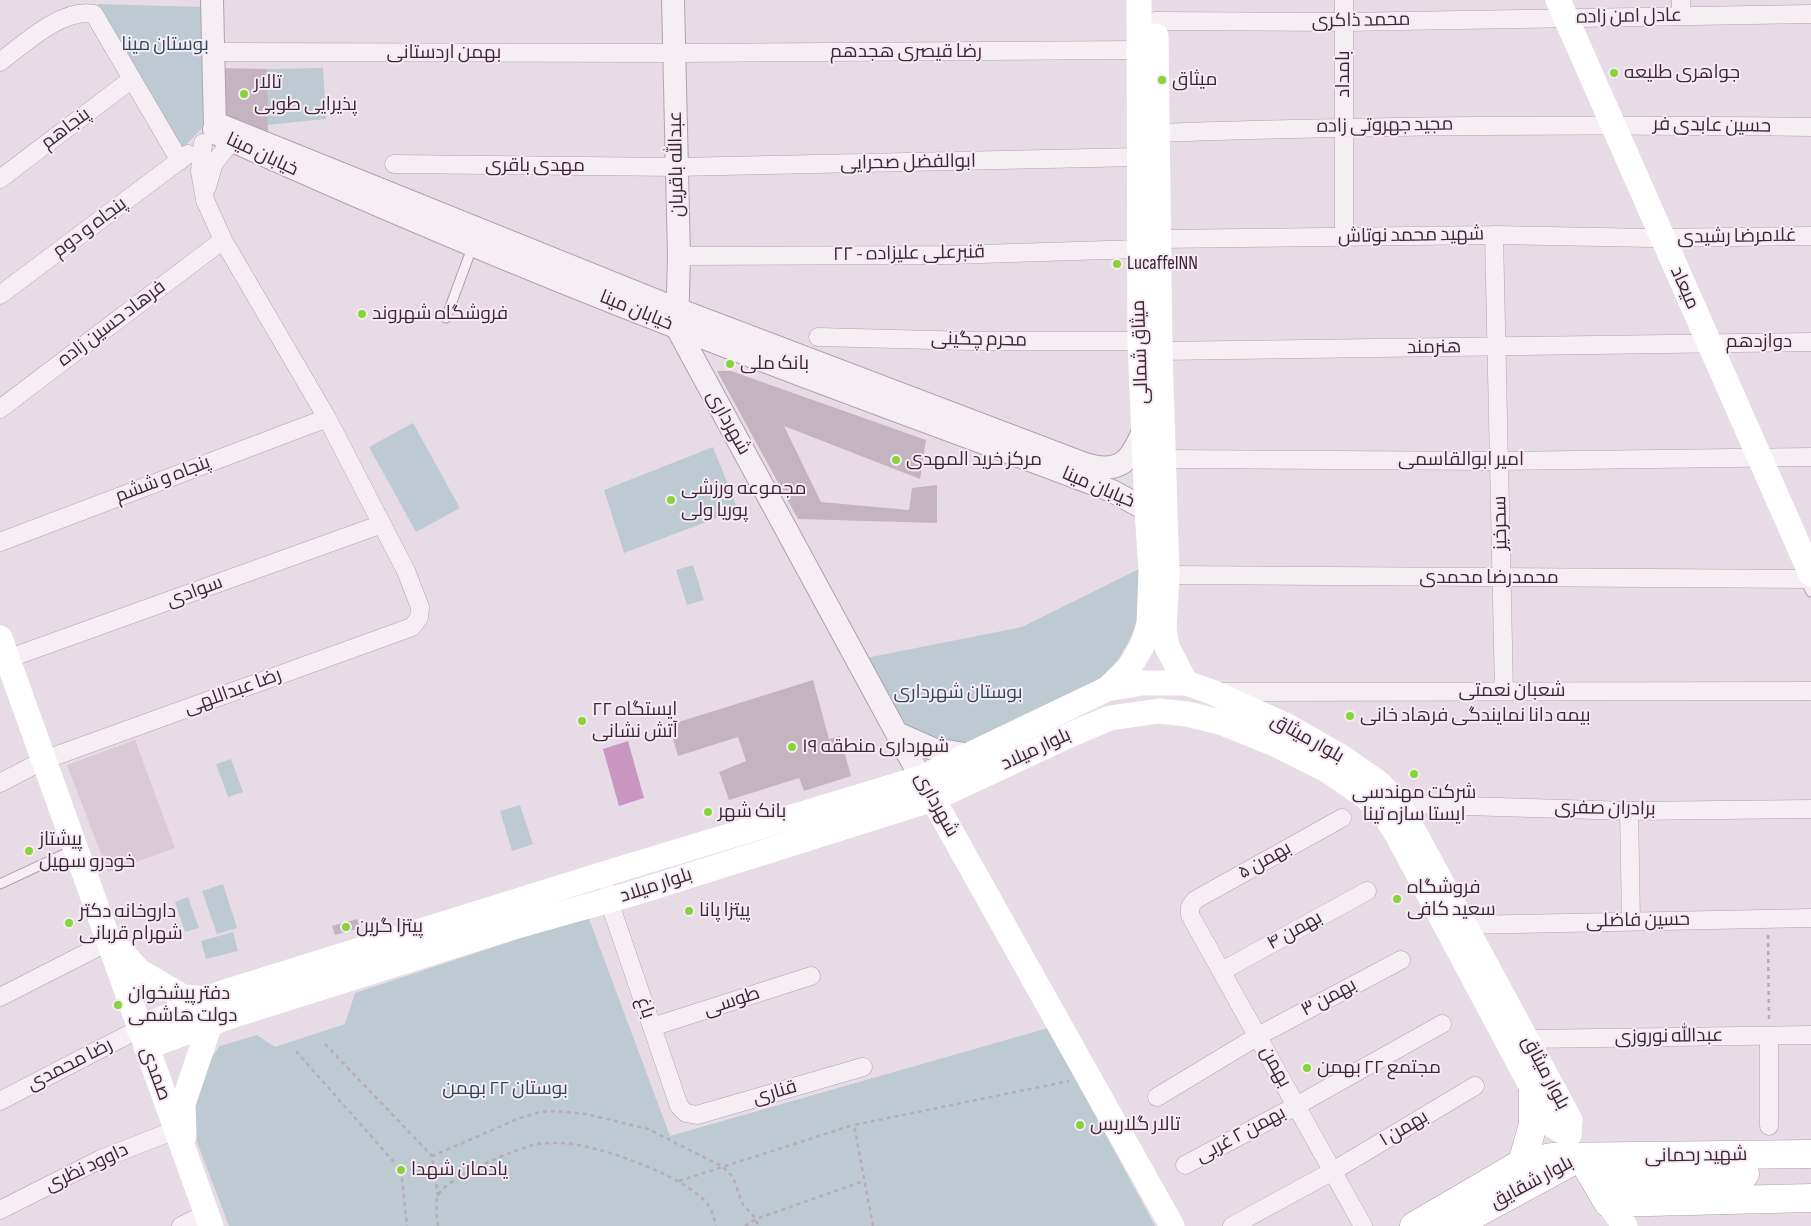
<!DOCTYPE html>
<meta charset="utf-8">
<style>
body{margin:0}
canvas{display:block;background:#e7dce5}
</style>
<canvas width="1811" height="1226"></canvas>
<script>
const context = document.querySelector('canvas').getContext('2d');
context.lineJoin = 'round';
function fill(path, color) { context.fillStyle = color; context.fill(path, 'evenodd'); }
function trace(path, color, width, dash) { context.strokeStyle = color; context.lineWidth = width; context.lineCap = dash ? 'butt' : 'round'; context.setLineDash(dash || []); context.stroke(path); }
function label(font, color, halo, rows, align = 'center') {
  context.font = font + ' "Sofia Sans Condensed",Cairo,sans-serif'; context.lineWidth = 4; context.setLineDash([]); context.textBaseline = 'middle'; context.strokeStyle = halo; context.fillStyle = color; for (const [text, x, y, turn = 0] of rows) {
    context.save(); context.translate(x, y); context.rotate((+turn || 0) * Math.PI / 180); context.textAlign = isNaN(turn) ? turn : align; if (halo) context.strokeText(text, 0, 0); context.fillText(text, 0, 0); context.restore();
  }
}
fill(new Path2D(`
 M135,740l40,108 -67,24 -41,-107z`), '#d9cad5');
fill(new Path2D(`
 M98,4l106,3 2,117 -25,26z
 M323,68l3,51 -59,6v-56z
 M413,423l47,85 -44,24 -47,-85z
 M713,447l25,63 -114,43 -20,-63z
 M693,565l11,35 -17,5 -11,-35z
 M1141,568l-2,48 -5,16 -14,25 -20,24 -135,67 -56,-18 -43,-72 156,-31z
 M231,759l12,33 -15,5 -12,-33z
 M520,805l13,39 -21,7 -12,-40z
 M223,884l14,44 -20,6 -15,-43z
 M188,897l11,31 -14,4 -10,-30z
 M588,916l82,220 378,-108 107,198h-926l-38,-100 10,-54 19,-26 37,-11 18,12 70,-23 10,-31z
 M233,932l5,19 -32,8 -5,-18z`), '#bdcad1');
fill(new Path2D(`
 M628,741l16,57 -25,8 -16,-57z`), '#c996c1');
fill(new Path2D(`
 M219,68l48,1 1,70 -47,-19z
 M717,371h14l195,69 -6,39 -136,-53 37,76 88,8 3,-22 25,-3v38l-139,-4z
 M813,680l16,59 11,-3 11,40 -47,15 -5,-13 -70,22 -10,-28 27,-11 -8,-24 -60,19 -9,-31z
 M357,919l3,9 -25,7 -3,-9z`), '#c4b4c0');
const service = new Path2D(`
 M446,318l27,-73
 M1804,578l7,14
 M0,884l75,-35`);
const minor = new Path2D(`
 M1344,0v237
 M1681,0v16
 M1155,21l189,1 467,-8
 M213,52l461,1 464,-3
 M0,62c24,-18 63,-55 94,-48l86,147
 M1157,133c218,-8 436,-9 654,-6
 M394,164l283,3 462,-10
 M0,179l132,-100
 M207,187l7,-24 18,-22
 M1494,235l10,456
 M1160,239l334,-4 158,3 159,-2
 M679,256l270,-1 190,-6
 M0,295l188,-141
 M818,337l153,4h169
 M1160,351l651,-9
 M0,409l223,-169
 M1164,459l335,2 312,-4
 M0,542l327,-124
 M1167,575l644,4
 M7,659l375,-135
 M1219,692l592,-1
 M0,783l44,-23 368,-133 7,-9 1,-11 -14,-36 -79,-153 -104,-178 -18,-40 -5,-29 3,-28
 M1399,804l230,7 182,-2
 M1629,811l2,109
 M1342,818l-147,82 -5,7v8l173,311
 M608,891l1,10 70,205 7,7 11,2 166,-48
 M1466,925l345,-7
 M1222,971l145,-80
 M0,997l108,-55
 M652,1027l159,-51
 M1769,1036v90
 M1528,1039l283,-4
 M1157,1097l101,-61 143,-76
 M0,1101l139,-72
 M1185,1165l111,-59 146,-82
 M0,1210l101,-51 74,-29
 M181,1226l26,-13
 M1232,1226l101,-55 142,-85`);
const tertiary = new Path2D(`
 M212,0l3,127
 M673,0l6,256 -2,72 244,450
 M1144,429c-13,31 -23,46 -59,35l-408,-155 -457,-184h-3l-3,4 1,4c152,69 306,134 461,194 145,57 291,109 436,164l35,19
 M897,733l36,16 39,6`);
const primary = new Path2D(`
 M1581,1157l27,46 203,-5
 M1522,1163l11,-38v-36
 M1595,1181l150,-7
 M1414,1226l108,-63 30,-6 259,-3
 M1453,1226l120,-65`);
trace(service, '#b1a2ad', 11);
trace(minor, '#b1a2ad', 19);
trace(tertiary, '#b1a2ad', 24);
trace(primary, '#b39bad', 29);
trace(new Path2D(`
 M1768,935l1,85
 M325,1044l107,112
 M296,1051l105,119h33
 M401,1170l6,56
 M679,1181l174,-56
 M438,1196l-6,-40 88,-38 20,-6 16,-1 30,3 62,15 75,38 10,10 9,26 14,16 2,7
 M438,1226c-1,-8 -3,-22 0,-30 6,-18 80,-48 99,-52 7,-1 16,-1 23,-1 34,0 129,34 148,62 4,5 6,14 8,21
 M745,1226l11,-7 108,-38
 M873,1226l-19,-101 215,-44`), '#b7abb4', 2.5, [4, 4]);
trace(service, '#f5eff4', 9);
trace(minor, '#f5eff4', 18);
trace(tertiary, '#f5eff4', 22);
trace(new Path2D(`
 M1558,0l253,574
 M1156,36l4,315 7,224 -3,54 3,18 19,36
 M0,638l211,588
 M1107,689l22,-21 13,-22 7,-22 2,-54 -4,-60 -7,-169 -1,-341
 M925,785l247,441
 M114,944l25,27 44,26 24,2
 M139,1029l83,-36 385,-120 314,-95 186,-89 35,-6h44l26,9 77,35 51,29 40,28 19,20 171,316 -1,15
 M146,1047l88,-32 276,-87 121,-34 302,-95 139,-65 38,-16 49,-7 28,3 33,8 57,23 50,25 39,27 17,15 15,24 154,289 17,10
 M184,1136l-1,-32 27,-80
 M1608,1203l17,23`), '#fff', 25);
trace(primary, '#fff', 28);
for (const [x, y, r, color] of [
 [1614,73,5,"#88d33b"],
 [1162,80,5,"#88d33b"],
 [244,94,5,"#88d33b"],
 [1117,264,5,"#88d33b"],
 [362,314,5,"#88d33b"],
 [730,364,5,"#88d33b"],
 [896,460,5,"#88d33b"],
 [671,500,5,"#88d33b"],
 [1350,716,5,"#88d33b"],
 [582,721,5,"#88d33b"],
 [792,747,5,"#88d33b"],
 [1414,774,5,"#88d33b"],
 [708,812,5,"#88d33b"],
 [29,851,5,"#88d33b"],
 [1397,899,5,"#88d33b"],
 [689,911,5,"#88d33b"],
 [69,923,5,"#88d33b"],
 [346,927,5,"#88d33b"],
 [118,1005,5,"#88d33b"],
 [1307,1068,5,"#88d33b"],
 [1080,1125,5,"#88d33b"],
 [401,1170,5,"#88d33b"]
]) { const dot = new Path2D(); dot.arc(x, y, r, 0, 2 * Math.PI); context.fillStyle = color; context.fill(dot); trace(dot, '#f5ecf3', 2); }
label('19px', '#3e2637', '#f5ecf3', [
 ["عادل امن زاده",1629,17,-1],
 ["محمد ذاکری",1361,21,-1],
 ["رضا قیصری هجدهم",906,52],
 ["بهمن اردستانی",444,53],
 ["بامداد",1344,74,-90],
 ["مجید جهروتی زاده",1385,126,-1],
 ["حسین عابدی‌ فر",1712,126,1],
 ["پنجاهم",66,129,-37],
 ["خیابان مینا",262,155,25],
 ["ابوالفضل صحرایی",908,163,-1],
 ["عبدالله باقریان",677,164,-91],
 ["مهدی باقری",535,166],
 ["پنجاه و دوم",90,228,-37],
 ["شهید محمد نوتاش",1411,236,-1],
 ["غلامرضا رشیدی",1737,237,-1],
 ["قنبرعلی علیزاده - ۲۲",909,254,-1],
 ["میعاد",1684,288,66],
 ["خیابان مینا",636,311,22],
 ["فرهاد حسین زاده",112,324,-37],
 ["محرم چگینی",979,340,1],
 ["دوازدهم",1759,342],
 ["هنرمند",1434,348,-1],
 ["میثاق شمالی",1141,352,-92],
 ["شهرداری",728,423,61],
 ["امیر ابوالقاسمی",1461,460],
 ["پنجاه و ششم",163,480,-21],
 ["خیابان مینا",1098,488,23],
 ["سحرخیز",1501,523,-91],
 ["محمدرضا محمدی",1489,578],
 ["سوادی",195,592,-20],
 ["شعبان نعمتی",1512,691],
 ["رضا عبداللهی",233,692,-20],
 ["بلوار میثاق",1307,739,29],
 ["بلوار میلاد",1036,750,-25],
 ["شهرداری",936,805,61],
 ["برادران صفری",1605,809,1],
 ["بهمن ۵",1265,861,-29],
 ["بلوار میلاد",656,886,-18],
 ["حسین فاضلی",1638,921,-1],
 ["بهمن ۴",1295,931,-29],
 ["بهمن ۳",1329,998,-28],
 ["طوسی",732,1002,-18],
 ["باغ",645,1008,71],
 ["عبدالله نوروزی",1669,1037,-1],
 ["رضا محمدی",70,1065,-27],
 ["بهمن",1275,1067,61],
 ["بلوار میثاق",1545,1073,62],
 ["صمدی",155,1074,70],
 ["قناری",775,1093,-16],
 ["بهمن ۱",1404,1129,-31],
 ["بهمن ۲ غربی",1241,1135,-28],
 ["شهید رحمانی",1696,1156,-1],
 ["داوود نظری",87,1168,-25],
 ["بلوار شقایق",1532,1183,-28]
]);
label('19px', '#32485a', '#f5ecf3', [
 ["بوستان مینا",165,45],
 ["بوستان شهرداری",958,693],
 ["بوستان ۲۲ بهمن",505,1089]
]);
label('19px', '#3e2637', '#f5ecf3', [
 ["جواهری طلیعه",1624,73],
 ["میثاق",1172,80],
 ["تالار",254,83],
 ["پذیرایی طوبی",254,105],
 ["LucaffeINN",1127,264],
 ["فروشگاه شهروند",372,314],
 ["بانک ملی",740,364],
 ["مرکز خرید المهدی",906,460],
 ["مجموعه ورزشی",681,489],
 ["پوریا ولی",681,511],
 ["ایستگاه ۲۲",592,710],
 ["آتش نشانی",592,732],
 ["بیمه دانا نمایندگی فرهاد خانی",1360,716],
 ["شهرداری منطقه ۱۹",802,747],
 ["شرکت مهندسی",1414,793,"center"],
 ["ایستا سازه تینا",1414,815,"center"],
 ["بانک شهر",718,812],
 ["پیشتاز",39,840],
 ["خودرو سهیل",39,862],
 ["فروشگاه",1407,888],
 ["سعید کافی",1407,910],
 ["پیتزا پانا",699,911],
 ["داروخانه دکتر",79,912],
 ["شهرام قربانی",79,934],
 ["پیتزا گرین",356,927],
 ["دفتر پیشخوان",128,994],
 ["دولت هاشمی",128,1016],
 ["مجتمع ۲۲ بهمن",1317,1068],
 ["تالار گلاریس",1090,1125],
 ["یادمان شهدا",411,1170]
], 'left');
</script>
